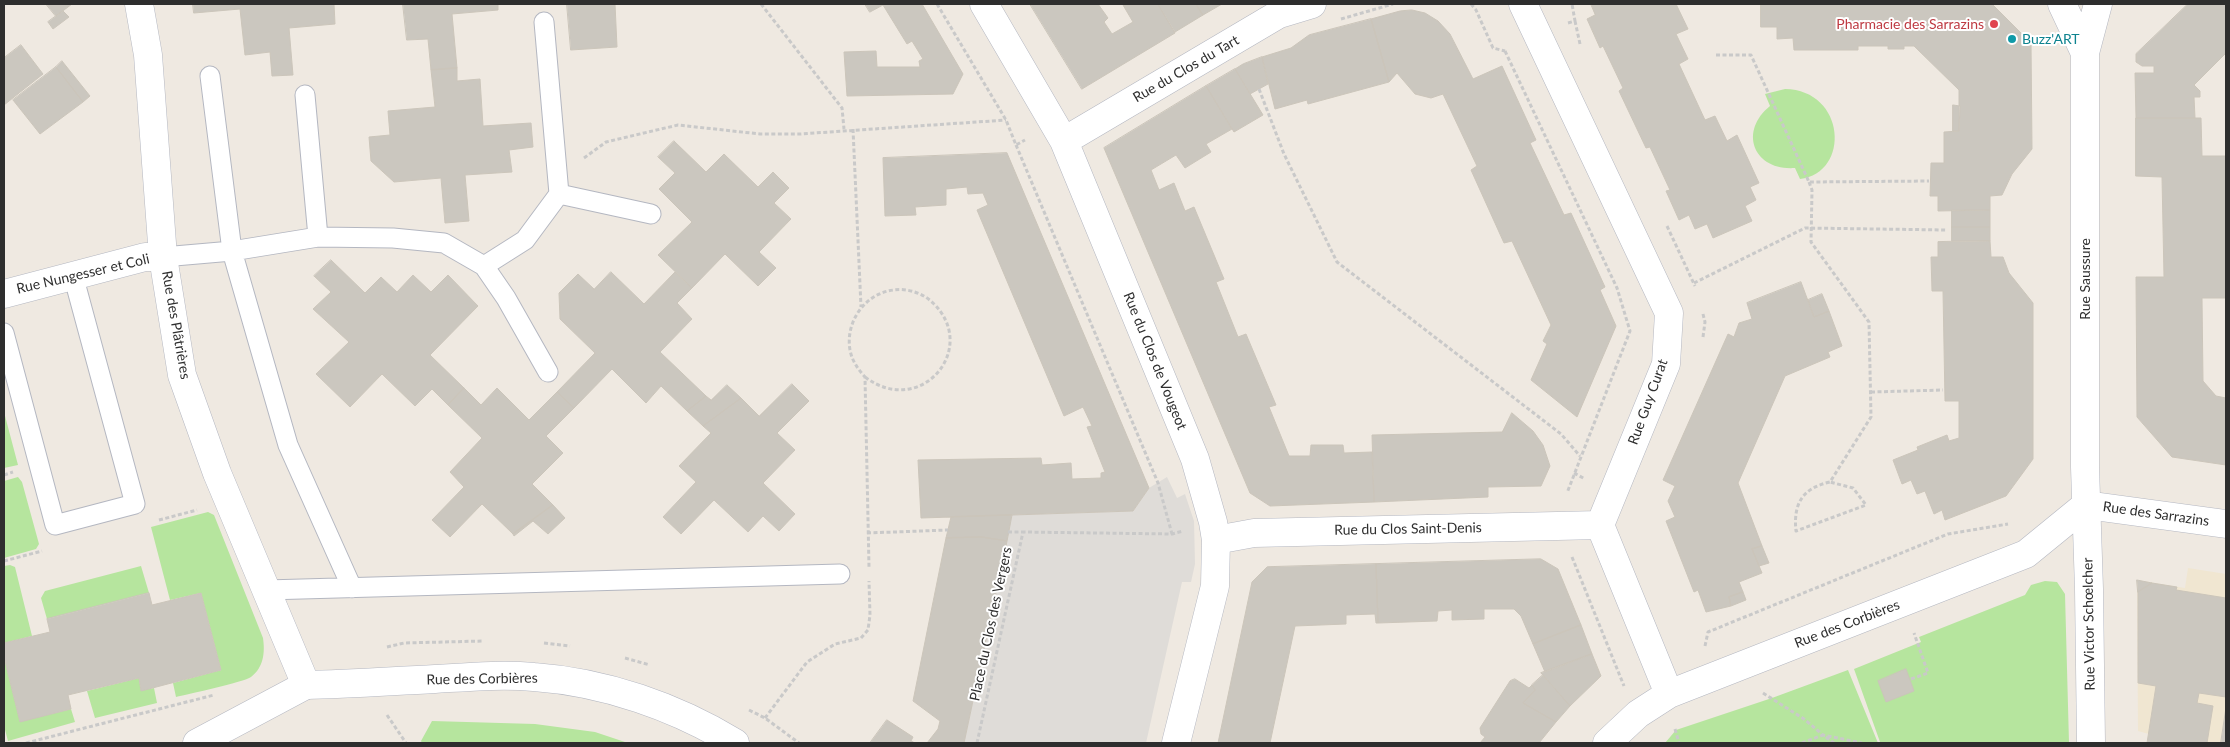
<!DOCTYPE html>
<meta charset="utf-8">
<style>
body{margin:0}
#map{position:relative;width:2230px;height:747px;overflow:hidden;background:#efe9e1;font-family:Lato,sans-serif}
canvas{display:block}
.frame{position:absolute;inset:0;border:5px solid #2e2e2e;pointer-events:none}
</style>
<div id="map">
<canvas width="2230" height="747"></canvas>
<div class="frame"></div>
</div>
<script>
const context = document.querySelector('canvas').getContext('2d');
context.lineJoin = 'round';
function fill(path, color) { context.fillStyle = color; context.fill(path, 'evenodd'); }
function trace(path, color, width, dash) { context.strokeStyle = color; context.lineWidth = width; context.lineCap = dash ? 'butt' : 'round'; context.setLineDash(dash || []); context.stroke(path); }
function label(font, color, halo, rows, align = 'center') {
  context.font = font + ' Lato,sans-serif'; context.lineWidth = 4; context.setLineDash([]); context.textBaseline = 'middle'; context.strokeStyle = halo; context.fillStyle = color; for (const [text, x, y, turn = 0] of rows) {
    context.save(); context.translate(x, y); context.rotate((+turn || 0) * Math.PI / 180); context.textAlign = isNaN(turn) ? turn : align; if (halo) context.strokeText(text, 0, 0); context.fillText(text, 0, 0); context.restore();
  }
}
fill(new Path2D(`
 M2188,568l38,6v169h-79l2,-9 -11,-3 -1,-151 48,8z`), '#f0e6d1');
fill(new Path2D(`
 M1785,89c61,1 66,84 15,90l-5,-11c-41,3 -57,-36 -25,-62l-5,-12z
 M4,412l14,53 -14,3z
 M18,477l4,5 17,62 -3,5 -32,9v-77z
 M208,512l6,3 49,123c2,14 1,29 -12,39 -7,5 -62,17 -75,20l-3,-14 48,-13 -20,-77 -31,7 -19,-73z
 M10,565l5,2 17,69 -28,7v-77z
 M141,566l8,27 -102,26 -6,-21 4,-7z
 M2045,581l12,1 8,12 4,149 -189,-1 -26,-73 67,-27 -2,-5 106,-42 6,-10z
 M4,657l16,64 51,-12 4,13 -67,19 -4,-15z
 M1848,670l30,73h-213l11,-13 96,-32z
 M139,678l2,12 13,-2 3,15 -62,15 -8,-27z
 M432,721l103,3 60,8 33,11h-206l-1,-2z`), '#b6e59e');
fill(new Path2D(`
 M1167,477l10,21 8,-4 9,27 1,43 -4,18h-9l-36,161h-182l48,-228 121,-4 16,-23z`), '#dfdcd8');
const building = new Path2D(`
 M46,4h26l-16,12z
 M193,4h141l1,20 -46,4 4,47 -21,1 -2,-24 -25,3 -5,-46 -46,4z
 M403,4h95v6l-46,4 5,54 -26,2 -3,-31 -21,1z
 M567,4h48l2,43 -46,3z
 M865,4h57l41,70 -10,20 -106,2 -3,-44 32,-1 1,16h43l-1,-6 4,-2 -11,-18 -5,3 -24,-39 -13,7z
 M1030,4h68l10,14 -4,4 8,12 21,-12 -10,-17 35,-1 17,29 -93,56z
 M1158,4h38l7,11 -28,17z
 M1196,4h26l-19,11z
 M1591,4h85l12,25 -12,5 12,25 -9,5 26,56 10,-4 12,25 10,-6 22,48 -9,4 6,13 -11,6 7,15 -39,17 -6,-14 -12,5 -6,-14 -10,5 -13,-29 4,-1 -20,-43 -4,1 -27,-57 4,-3 -20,-42 -3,2 -13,-29 8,-4z
 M1761,4h231l39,39 1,106 -20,25 -10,21 -12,1v14l-52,1v-15h-8l1,-33h13v-31l15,-1v-41l-45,-44h-10v3h-16v-3h-30v4h-64l-1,-12 -16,1v-12h-16z
 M2188,4h38v49l-32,32 6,6v6h-6l1,21h-59l-1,-45h19v-7h-12l-6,-4v-8z
 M1412,10l13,3 13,8 12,13 23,45 29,-13 34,74 -6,3 34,72 7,-2 34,74 -5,3 16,36 -39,91 -46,-37 16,-36 -4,-3 8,-16 -39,-84 -8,2 -33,-73 6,-4 -34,-72 -12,4 -16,-4 -18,-21 -8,9 -18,-63 29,-8z
 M63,11l6,6 -16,12 -5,-7z
 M1371,19l18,63 -81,22 -1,-4 -32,9 -13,-52 29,-9 18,-13z
 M21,45l22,29 -39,31v-47z
 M1262,57l6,27 -18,10 -15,-25 8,-5z
 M62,61l28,35 -7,6 -27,-35z
 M56,67l27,35 -43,32 -27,-34z
 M457,68v13l23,-2 3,47 48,-3 2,24 -24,3 3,22 -47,3 4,46 -24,2 -4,-45 -47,4 -23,-21 -2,-24 21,-2 -2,-24 47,-4 -4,-37z
 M1235,69l28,46 -29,17 -28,-46z
 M1206,86l26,43 -26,15 5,8 -26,16 -9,-13 -25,15 8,20 15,-7 11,28 9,-4 30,72 -8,3 22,55 8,-3 30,71 -7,2 20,49h21l1,-11h32l1,8 28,-1 2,50 -104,4 -20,-13 -146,-345z
 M1953,105l7,1 -1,25h-6z
 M2136,118h65l1,38h24v142h-24l1,83 13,15 10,2v67l-54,-8 -35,-40 -1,-140h28l-2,-100 -26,-1z
 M674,141l32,31 18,-18 34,33 15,-15 16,16 -15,15 17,16 -32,33 17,16 -18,18 -33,-32 -33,34 -34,-33 34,-33 -33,-33 16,-16 -17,-16z
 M1007,153l142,335 -16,23 -212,7 -3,-58 123,-2 1,7 29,-2 1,16 29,-1v-5l4,-1 -18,-45 5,-1 -9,-19 -19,9 -87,-206 11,-5 -5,-12 -15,1 -1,-7 -21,2v16l-31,2 1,8 -31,1 -2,-58z
 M1952,210h38v17h-38z
 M1952,227h38v14h-38z
 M1990,241l1,16h12l6,16 24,30v156l-27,37 -61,24 -3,-10 -8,4 -9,-23 -8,3 -6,-14 -9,4 -9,-24 25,-10 -1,-3 30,-12 2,6 10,-3v-37h-14l-2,-110h-11l-1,-34h7v-15z
 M331,260l34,33 16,-16 16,15 16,-17 18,17 17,-17 30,31 -48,49 34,33 -16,17 -16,-16 -17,17 -33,-32 -32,33 -34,-33 33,-32 -36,-33 18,-17 -17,-16z
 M611,272l33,32 31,-32 17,16 -15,15 15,16 -32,33 46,44 -19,15 -26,-25 -15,17 -34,-34 -38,39 -17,-16 38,-39 -35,-34 -1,-26 19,-19 16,15z
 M1801,282l13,35 15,-6 13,35 -14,6 2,5 -45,19 -47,107 24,63 -10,3 10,24 -23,9 4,10 -14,5 2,9 -25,6 -8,-22 -4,2 -28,-71 9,-4 -7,-16 7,-15 -12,-6 65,-146 6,3 5,-14 13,-4 -5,-16z
 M1822,294l7,17 -15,6 -6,-17z
 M792,384l17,17 -32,32 18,17 -32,33 32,31 -16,17 -16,-15 -15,16 -34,-32 -33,34 -18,-17 33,-35 -17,-16 32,-33 -8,-7 38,-28 18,18z
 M727,385l14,13 -38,28 -16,-15 19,-15 5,4z
 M464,388l17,17 16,-17 32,32 28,-28 17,16 -28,28 17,17 -31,31 21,21 -40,29 -31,-30 -32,33 -18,-17 32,-33 -14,-15 32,-34 -34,-33z
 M1512,413l21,18 10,14 7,21 -9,20 -53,1v10l-114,5 -2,-67 130,-3z
 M553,505l12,13 -17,16 -15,-13 -19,15 -1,-2z
 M1012,515l-5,26 -25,-4 -36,1 5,-21z
 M982,537l25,4 -43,202h-37l11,-14 2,-8 -27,-20 33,-163z
 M1762,546l7,17 -10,3 -7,-17z
 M1541,559l17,10 23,56 -48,19 -12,-28 -7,-7h-30v10l-32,1v-10l-14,1 -1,10 -59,2 -2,-59z
 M1376,564l2,59h-2l-1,-9 -29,1v9l-51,2 -25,117h-52l34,-161 15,-15z
 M2137,580l15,3 -14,9z
 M2152,583l25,4 -1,3 50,8v99l-27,-4 -2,10 16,3 -6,37h-60l9,-57 -18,-3v-91z
 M1743,592l3,8 -15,6 -2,-9z
 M149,593l3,12 49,-12 20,77 -80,21 -2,-13 -71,17 3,14 -51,13 -16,-65v-14l46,-11 -3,-13z
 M1581,625l11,29 -47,18 -12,-28z
 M1592,654l9,22 -31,30 -29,-33z
 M1906,669l8,22 -28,11 -8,-21z
 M1543,675l27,31 -14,16 -33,-19 12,-13 -3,-5z
 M1515,679l14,9 3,-3 3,5 -12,13 33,19 -17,21h-59l5,-6 -4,-3 -1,-6 30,-47z
 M2226,708v35h-5z
 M887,720l26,17 -2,4 4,2h-45z`);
fill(building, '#cbc7bf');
trace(building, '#cbc5ba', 1);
const service = new Path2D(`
 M210,76l22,175 56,194 64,143
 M559,194l92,20
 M318,237l75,1 51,5 40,23 22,32 42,74
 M163,257l69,-6 86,-14 -13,-142
 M484,266l41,-26 34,-46 -15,-172
 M4,333l51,192 80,-21 -62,-229
 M266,590l574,-16`);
const minor = new Path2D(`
 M139,4l9,51 15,202 19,118 35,98 89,212c43,-1 86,-4 129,-6 33,-2 67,-5 99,-2 71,5 142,30 201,66
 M984,4l80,137 131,318 18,63 3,18 -1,46 -39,157
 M1523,4l146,309 -3,51 -66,161 69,169
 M2062,4l23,49
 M1064,141l215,-127 33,-10
 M4,294l141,-37h18
 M2086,505l140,19
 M1216,540l38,-7 346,-8
 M1607,743l31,-29 31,-20 357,-140 60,-49
 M2091,743l-2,-154 -4,-122v-414l13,-49`);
const tertiary = new Path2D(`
 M197,743l109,-58`);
trace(service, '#b4b7c1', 21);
trace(minor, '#b4b7c1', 29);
trace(tertiary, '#b4b7c1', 29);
trace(new Path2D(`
 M761,4l81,104 2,21
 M937,4l69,116 10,25 9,-5
 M1471,4l5,6 17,38 12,3
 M1341,19l52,-15
 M1575,21l5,23
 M1568,23l7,-2 -3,-17
 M1505,51l112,237 13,43 -63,162
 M1716,55h35l58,127 120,-1
 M1259,89l25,65 53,108 224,172 19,22
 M853,129l8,178
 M1016,145l142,338 14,51
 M584,158l22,-16 72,-17 82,9h40l206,-14
 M1809,182l3,8 -1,52 58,80 2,95 -41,65c-27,6 -37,21 -34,49l70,-26 -13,-17 -23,-6
 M1667,226l28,60
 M1694,283l111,-55 142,2
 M1703,337l2,-15 -2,-8
 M865,377c56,42 115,-29 68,-74 -10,-10 -26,-15 -39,-13 -29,3 -49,32 -44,60 2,11 8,19 15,27l4,190
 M1871,392l72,-2
 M1574,473l11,6
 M4,475l9,-3
 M159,520l38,-10
 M1008,532h15
 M867,533l81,-3
 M1572,557l52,129
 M4,561l38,-10
 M544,643l26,3
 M1705,646l3,-14 240,-98 60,-10
 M387,647l17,-4 79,-2
 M625,658l25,7
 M1911,679l17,-6 -14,-40
 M1763,693l41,26 19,16 39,8
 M749,710l16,8 34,25
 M387,715l19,28
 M765,718l42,-56 28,-18 26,-6 7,-8 2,-15 -1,-34
 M1675,729l4,14
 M26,743l188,-48
 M977,743l46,-211 149,2 11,-3
 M1802,743l21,-8 11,8`), '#c9c9c9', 3, [4, 2.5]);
trace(service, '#fff', 19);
trace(minor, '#fff', 28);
trace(tertiary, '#fff', 28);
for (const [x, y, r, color] of [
 [1994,24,5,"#e0444e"],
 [2012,39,5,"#0f9aa8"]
]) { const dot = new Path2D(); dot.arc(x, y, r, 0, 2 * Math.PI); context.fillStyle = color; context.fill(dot); trace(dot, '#fff', 2); }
label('14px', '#be3a42', '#fff', [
 ["Pharmacie des Sarrazins",1984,24]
], 'right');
label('14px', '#0d838f', '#fff', [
 ["Buzz'ART",2022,39]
], 'left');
label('14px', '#2e2e2e', '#fff', [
 ["Rue du Clos du Tart",1186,69,-30],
 ["Rue Nungesser et Coli",83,274,-13],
 ["Rue Saussure",2085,279,-90],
 ["Rue des Plâtrières",176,325,80],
 ["Rue du Clos de Vougeot",1155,361,68],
 ["Rue Guy Curat",1648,402,-70],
 ["Rue des Sarrazins",2156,514,8],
 ["Rue du Clos Saint-Denis",1408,529,-1],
 ["Place du Clos des Vergers",991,624,-78],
 ["Rue des Corbières",1847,624,-21],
 ["Rue Victor Schœlcher",2089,624,-91],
 ["Rue des Corbières",482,679,-1]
]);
</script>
